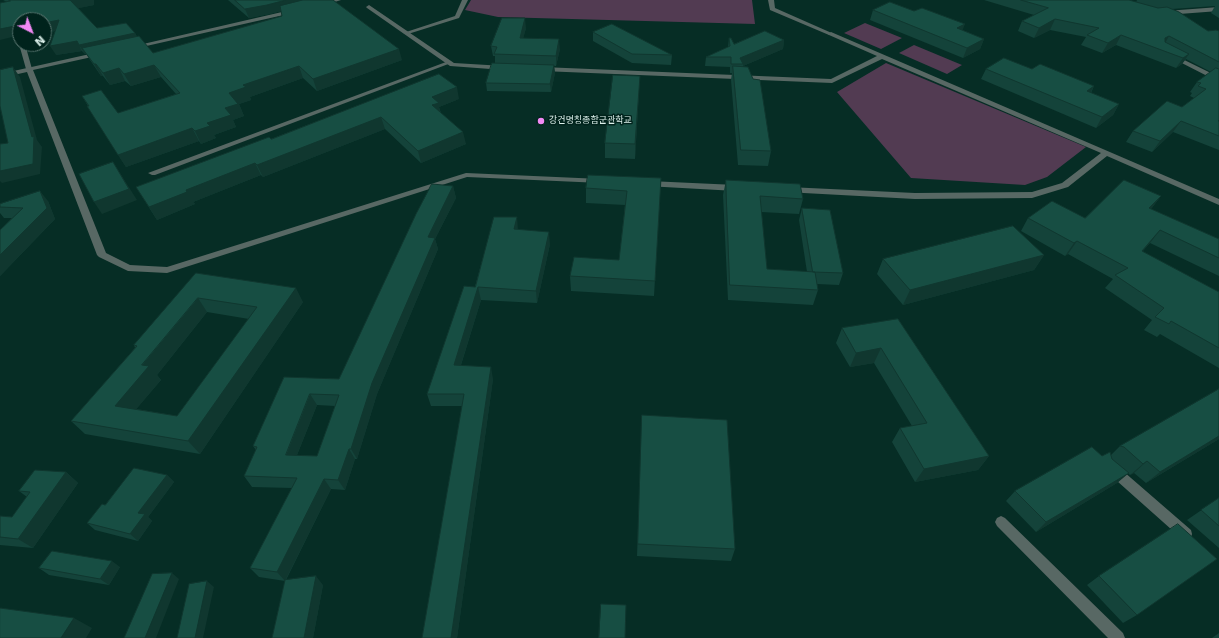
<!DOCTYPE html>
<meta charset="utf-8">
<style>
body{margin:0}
#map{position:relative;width:1219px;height:638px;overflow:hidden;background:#062d25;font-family:"DejaVu Sans",sans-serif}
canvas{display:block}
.north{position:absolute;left:12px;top:12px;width:40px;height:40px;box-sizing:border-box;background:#00231c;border:1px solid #58756f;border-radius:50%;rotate:138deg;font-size:11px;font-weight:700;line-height:16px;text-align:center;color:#dcf0eb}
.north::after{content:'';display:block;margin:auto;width:14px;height:18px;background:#f18af4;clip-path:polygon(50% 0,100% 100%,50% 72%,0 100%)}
</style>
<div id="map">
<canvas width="1219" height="638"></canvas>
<div class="north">N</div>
</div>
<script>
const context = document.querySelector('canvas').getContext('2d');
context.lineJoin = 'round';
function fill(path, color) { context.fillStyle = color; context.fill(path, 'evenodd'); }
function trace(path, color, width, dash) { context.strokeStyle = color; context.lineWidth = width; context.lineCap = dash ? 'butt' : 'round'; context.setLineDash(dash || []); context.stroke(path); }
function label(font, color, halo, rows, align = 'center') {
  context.font = font + ' "DejaVu Sans","Noto Sans KR",sans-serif'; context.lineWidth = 3; context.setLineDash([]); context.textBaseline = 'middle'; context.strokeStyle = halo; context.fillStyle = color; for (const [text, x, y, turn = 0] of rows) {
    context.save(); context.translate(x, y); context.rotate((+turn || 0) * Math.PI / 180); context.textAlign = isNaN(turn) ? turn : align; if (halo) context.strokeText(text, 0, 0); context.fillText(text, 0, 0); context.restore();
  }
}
fill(new Path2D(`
 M471,0h281l3,24 -257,-7 -33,-7z
 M865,23l37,15 -21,11 -37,-16z
 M914,45l48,20 -15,9 -48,-21z
 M886,63l200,84 -39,30 -22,8 -114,-7 -74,-86z`), '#523b52');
fill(new Path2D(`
 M462,0h6l-9,18 -51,16 -5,-1 52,-17z
 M768,0h6l1,8 59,26 -5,1 -59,-25z
 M20,43v1h5l7,25 -1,1 -5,-1 -7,-25z
 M446,62l5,1 -296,112h-3l-4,-2z`), '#586864');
fill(new Path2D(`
 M331,0h10l-19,6 -3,-2z
 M369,5l85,58 50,3 3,2 -3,2 -54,-4 -83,-58 -1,-1z
 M295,9l2,1v2l-164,37 -3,-2z
 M831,32l388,167v6l-112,-49 -39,31 -36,11 -117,1 -130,-7 -1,-2 1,-2 3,-1 127,6 117,-1 30,-9 39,-30 -219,-94 -50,24 -290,-12 -3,-2 3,-2 289,12 46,-23 -48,-21 -1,-1z
 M99,52l2,1v2l-68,15 73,183 24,12 37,2 299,-94 135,6 4,2 -4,2 -134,-6 -300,96 -39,-2 -29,-14 -2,-2 -70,-183 -27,6v-4z
 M1172,54l47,23v5l-49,-25 -1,-1z
 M649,181l87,4 4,3 -4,3 -90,-5 -1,-2z
 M1112,464l4,1 75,65 1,4 -1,4 -5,2 -5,-2 -73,-65 -2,-4 2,-4z
 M1001,516l4,2 118,115 2,5h-17l-111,-112 -2,-4 2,-4z`), '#586864');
fill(new Path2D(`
 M1219,7v4l-53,4 -3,-2 3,-2z`), '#586864');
fill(new Path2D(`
 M3,0h91v5l-16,3 19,20 38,5 2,4 16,16 129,-37 -1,-5 -11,3 -21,4 -21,-18h105l69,60 -85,31 -14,-13 -53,19 1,3 -12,4 5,12 -11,4 3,7 -22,8 2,3 -15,6 -2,-3 -73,26 -39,-61h1l-6,-10 36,17 58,-19 -15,-17 -30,9 -6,-5 -15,4 -7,-9h-2l-15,-22h-1l-3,-3 -26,4 -1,-24 -9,2 -2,-2v-11z
 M984,0h145l7,2 1,-2h82v18l-8,-5 4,-7 -43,3 36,22h11v119l-46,-18 -21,20 -26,-10 7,-11 49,-24 12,-9 -4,-2 2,-3 -2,-1 7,-10 14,-10 -25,-13 -4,5 -6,4 -60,-23 -14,8 -21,-8 5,-8 -36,-7 -16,8 -16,-7 4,-10 12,-6z
 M873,10l89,20 22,9 -4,10 -17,9 -93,-38z
 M526,28l-3,10 37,11 -4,17h-2l1,7 -4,19 -64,-1 -1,-8 9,-20v-7h-2l-2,-10z
 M593,32l79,23 -1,10 -39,-2 -39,-22z
 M729,38l5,6 50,-4 -1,9 -40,17v1l28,84 -3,15 -30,-1 -7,-85 1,-7h-2v-6l-25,-1 1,-9 22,-10z
 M986,69h46l62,17 -3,7 28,11 -6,11 -17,13 -115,-49z
 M639,90l-4,69 -30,-1v-15z
 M459,99l-20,8 2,6 25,31 -45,19 -36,-34 -122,48 -2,-2 -68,27 2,2 -38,16 -21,-33 135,-48z
 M661,178l-7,118 -83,-5 -1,-15 49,-16 6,-55 -39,-2v-15z
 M726,180l77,19 -4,15 -38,-2 6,57 40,3 -8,-52 3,-12 41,65 -4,12 -22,-1 1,6 -5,15 -85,-5 -5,-105z
 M453,186l3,12 -21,41 3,10 -61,145 -20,65h-2l-10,31 -14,-1 -45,91 37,5 -10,53h-41l13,-57 -26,-4 -9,-9 42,-80 -40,-1 -8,-11 12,-26 -3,-4 31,-69 55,2zM317,405l18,1 -18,50 -20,-1z
 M1161,196l-10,13 68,30v37l-69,-33 -8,9 77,40v76l-59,-34 -3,3 -13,-7 8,-10 -47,-32 8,-9 -45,-25 -3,2 -44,-25 7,-13h57z
 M48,201l7,18 -55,57v-46l12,-12h-8l-4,-5v-9z
 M550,244l-13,59 -56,-3 -20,65 32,14 -36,259h-35l40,-232h-31l-4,-12 48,-107z
 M1044,255l-10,15 -131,35 -26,-31 6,-15z
 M196,273l107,29 -103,152 -115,-20 -14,-13 64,-73 -1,-3zM207,312l42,7 -72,97 -41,-7 25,-29 -4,-5z
 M898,319l91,137 -11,14 -63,12 -23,-40 8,-14 12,-2 -38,-63 -24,4 -14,-24 6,-15z
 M642,415l93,134 -4,12 -94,-5z
 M1219,439l-73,44 -12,-10 -4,2 -2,-2 -11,10 -81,49 -30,-31 9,-10 87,-35 9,-1 9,-9z
 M66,472l12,11 -45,65 -33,-3v-29l12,1 15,-20 -8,-6z
 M167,475l7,7 -26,35 4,4 -14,20 -43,-11 -8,-7 18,-18z
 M1219,498v50l-32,-28z
 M120,567l-11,18 -60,-10 -10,-7z
 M1099,576l38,39 -14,8 -36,-38z
 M1219,633v5h-7z`), '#14433a');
fill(new Path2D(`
 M70,0h24v5l-19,4z
 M286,0h36v1l-52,13 -21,4 -4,-9z
 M525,18l1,10 -5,19 -1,-9z
 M1055,19l-5,11 -16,8 5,-10z
 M59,20l5,9 -18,4 -2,-2v-8z
 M965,24l-4,10 -4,-6z
 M20,25v10l-20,5v-11z
 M135,33l5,9 -58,6 4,6h-1l-6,-9z
 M1121,35l-5,10 -14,8 6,-10z
 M1169,36l-6,11 2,-9z
 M559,39l1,10 -4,17v-10z
 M984,39l-4,10 -17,9 4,-10z
 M784,40l-1,9 -40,17v-2l-3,-6z
 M77,41l5,10 -26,4 -6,-9z
 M399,49l3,11 -85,31 -4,-12z
 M1189,54l-7,10 -6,4 7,-10z
 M94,64h2l7,12h-2z
 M154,65l7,12 -30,9 -7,-12z
 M554,65l1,8 -4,19 -1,-8z
 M299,66l4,12 -53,19 1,3 -12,4 5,12 -11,4 3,7 -22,8 2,3 -15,6 -6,-13 12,-8 18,-15 4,-15 14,-8z
 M13,67l7,10 17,63 5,7 -2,27 -38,9 -2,-2v-10l32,-34z
 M119,68l6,13 -15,4 -7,-12z
 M640,76l-1,14 -4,69v-15z
 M1094,86l-6,11 -1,-6z
 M457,87l2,12 -20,8 2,8 -9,-10v-8z
 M1119,104l-6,11 -17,13 6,-11z
 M381,117l4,12 -122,48 -6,-12z
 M1181,121l-8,11 -21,20 8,-11z
 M192,128l7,13 -73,26 -8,-12z
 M463,132l3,12 -45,19 -3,-12z
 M113,162l24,38 -35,14 -8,-12z
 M255,163l6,12 -68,27 2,2 -38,16 -8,-13 37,-17z
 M453,186l3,12 -21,41 3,10 -61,145 -20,65 -6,-10 21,-66 56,-146z
 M40,191l8,10 7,18 -55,57v-21z
 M1161,196l-10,13 -2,-1z
 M517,217l1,13 -4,-1z
 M1160,230l-10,13 -19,21 11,-13z
 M549,232l1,12 -13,59 -1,-12z
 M1077,241l-9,13 -3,2 9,-13z
 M1044,255l-10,15 -131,35 7,-15z
 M478,287l3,13 -24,77 -3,-12z
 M296,288l7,14 -103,152 -12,-13z
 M198,298l9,14 -50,63 4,5 -33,39 -13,-13 27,-41z
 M881,348l-7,15 -24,4 6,-14z
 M491,367l2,12 -36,259h-6z
 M310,394l7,11 -24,60 -7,-10z
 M1219,436v3l-73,44 14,-11z
 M349,449l6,10 -10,31 -7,-10z
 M989,456l-11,14 -63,12 9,-13z
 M1147,461l-13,12 -4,2 13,-11z
 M66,472l12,11 -45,65 -15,-9z
 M1129,473l-12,10 -81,49 10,-10z
 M167,475l7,7 -26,35 4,4 -14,20 -8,-7 8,-21z
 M324,479l7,10 -46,92 -8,-9z
 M112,561l8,6 -11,18 -9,-6z
 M172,573l7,6 -23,59h-11z
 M316,576l7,9 -10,53h-9z
 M207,581l7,6 -11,51h-8z
 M74,618l18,10 -6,10h-25z`), '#10372f');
const building = new Path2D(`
 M9,0h61l27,28 29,-5 9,10 -56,12 -2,-4 -27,5 9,-26 -15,3v-3h-24v5l-20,4v-26l10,-2z
 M235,0h51l-19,5 -22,4z
 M303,0h30l66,49 -86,30 -14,-13 -56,19 3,2 -17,6 9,11 -13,4 6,7 -24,8 3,3 -15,5 -3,-3 -74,27 -31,-49h2l-7,-10 19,-6 17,23 62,-20 -26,-28 -30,9 -5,-6 -16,5 -7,-9h-2l-12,-16 57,-12 14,17 129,-37 -2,-10z
 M1021,0h108l29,8 9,-1 12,5 29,19 8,-1 3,1v31l-50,-26 -4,2v4l24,12 -6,4 -62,-23 -13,8 -21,-8 12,-7 -44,-9 -16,9 -17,-7 26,-13z
 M890,2l24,9 8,-3 43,16 -8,4 27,11 -17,9 -94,-38z
 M502,18h23l-5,20 39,1 -3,17 -62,-2 3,-7 -6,-1z
 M612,24l60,31 -40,-1 -39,-22z
 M765,31l19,9 -44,18 3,6h-12v-7h-25l24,-11 -1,-8h2l3,6z
 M1004,58l28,11 8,-5 54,22 -7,5 32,13 -17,13 -116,-48z
 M492,63l62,2 -4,19 -64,-1z
 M733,66l15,1 5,12 7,1 11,71 -30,-1z
 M13,67l19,70 2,-1 -1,28 -33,7v-27l8,-1 -8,-37v-36z
 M1216,68l3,1v51l-1,1h1v15l-38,-15 -21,20 -27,-10 34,-30 15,6 24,-18 -8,-3 3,-3 -4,-1z
 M439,74l18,13 -25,10 7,6 -7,2 31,27 -45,19 -37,-34 -124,48 -2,-2 -69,27 1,2 -38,15 -13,-20 133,-50 2,2z
 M613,75l27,1 -5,68 -30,-1z
 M113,162l16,27 -35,13 -15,-28z
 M588,175l73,3 -6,103 -85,-5 4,-19 45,3 8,-69 -41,-3z
 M726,180l74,4 3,15 -43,-3 7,73 48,3 3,18 -88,-5z
 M1124,180l37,16 -12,12 70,31v19l-59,-28 -18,21 77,41v56l-48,-27 -2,3 -14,-7 9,-9 -49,-33 13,-7 -51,-27 -3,2 -46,-25 24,-17 33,17z
 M432,184l21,2 -25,51 7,1 -63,145 -21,66h-2l-11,31 -14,-1 -47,93 -27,-4 47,-90 -53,-2 13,-29 -4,-1 31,-69 55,2 77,-165zM310,394l29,1 -22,61 -31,-1z
 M40,191l7,17 -47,47v-25l23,-22 -23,-1v-3z
 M802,208l28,2 13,63 -30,-1z
 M494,217h23l-3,12 35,3 -13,59 -58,-4 -24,78 37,2 -40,271h-29l42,-244h-37l37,-108 11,1z
 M1013,226l31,29 -134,35 -27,-31z
 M196,273l100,15 -108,153 -117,-20 66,-75 -3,-1zM198,298l59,9 -80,109 -62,-10 34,-40 -7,-1z
 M898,319l91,137 -65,13 -24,-41 27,-5 -46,-75 -25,5 -14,-25z
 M1219,389v47l-59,36 -13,-11 -4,3 -19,-17 -4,-1z
 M642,415l85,5 8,129 -97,-5z
 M1092,447l10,9 8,-4 2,7 17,14 -83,49 -31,-31z
 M134,468l33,7 -29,38 7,1 -15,20 -43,-11 15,-19 3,1z
 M35,470l31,2 -48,67 -18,-2v-21l12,1 18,-25 -11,-1z
 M1219,498v28l-18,-16z
 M1178,524l39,35 -80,56 -38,-39z
 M52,551l60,10 -12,18 -61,-11z
 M172,573l-27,65h-21l28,-64z
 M316,576l-12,62h-32l13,-58z
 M207,581l-12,57h-18l12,-54z
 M601,604l25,1 -1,33h-26z
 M0,608l74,10 -13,20h-61z`);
fill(building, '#174e43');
trace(building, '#10372f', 1);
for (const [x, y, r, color] of [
 [541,121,4,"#f18af4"]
]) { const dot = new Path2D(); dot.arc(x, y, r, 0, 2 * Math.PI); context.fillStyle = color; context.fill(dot); trace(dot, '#00231c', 1.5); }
label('9px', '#dcf0eb', '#00231c', [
 ["강건명칭종합군관학교",549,121]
], 'left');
</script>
